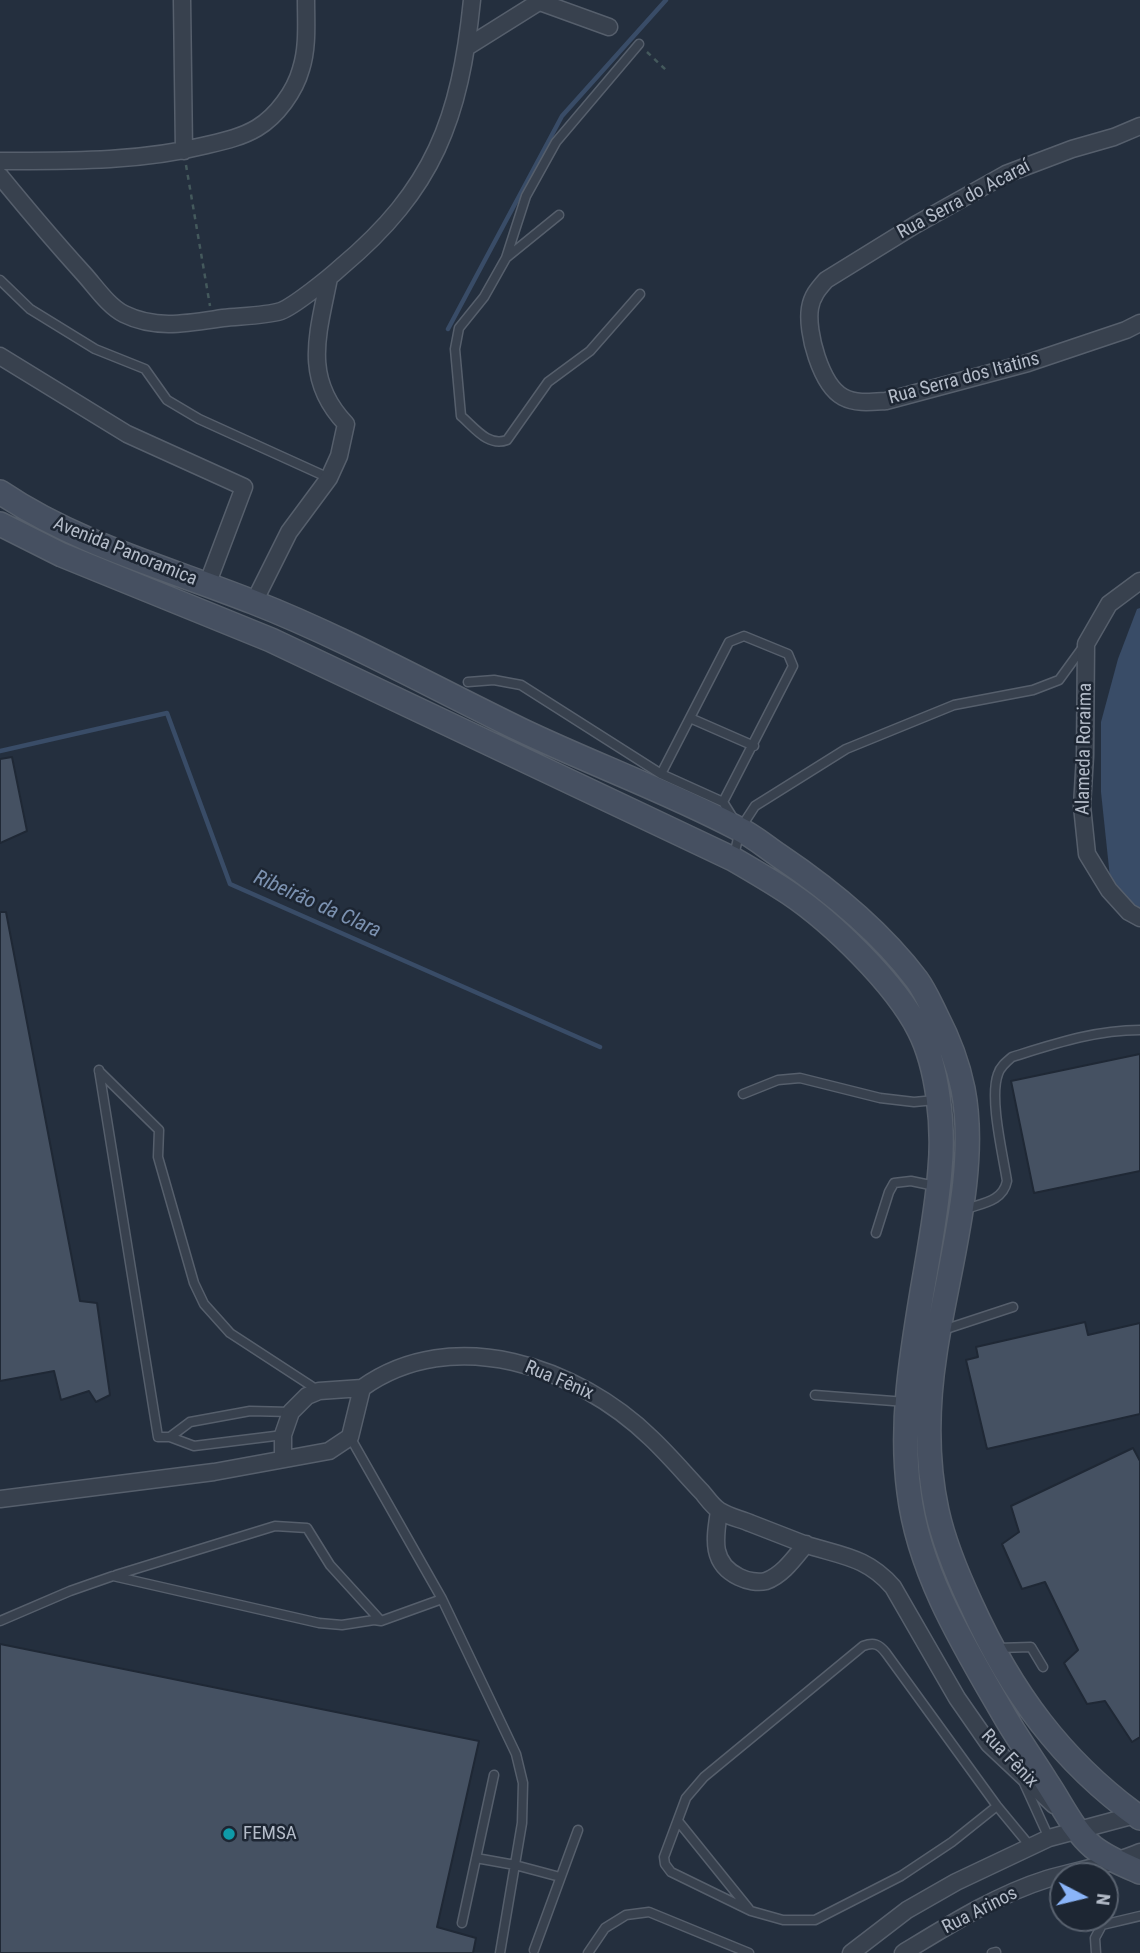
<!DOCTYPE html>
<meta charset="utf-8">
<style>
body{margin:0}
#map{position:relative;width:1140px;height:1953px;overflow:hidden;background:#242f3e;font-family:"Roboto Condensed",sans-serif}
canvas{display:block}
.north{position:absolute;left:1049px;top:1862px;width:70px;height:70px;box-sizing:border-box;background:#1d2633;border:2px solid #59626f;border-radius:50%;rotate:97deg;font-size:19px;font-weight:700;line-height:28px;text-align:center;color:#b4bcc9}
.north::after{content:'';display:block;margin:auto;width:24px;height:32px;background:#8ab4f8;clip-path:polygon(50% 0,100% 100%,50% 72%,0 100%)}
</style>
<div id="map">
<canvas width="1140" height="1953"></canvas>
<div class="north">N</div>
</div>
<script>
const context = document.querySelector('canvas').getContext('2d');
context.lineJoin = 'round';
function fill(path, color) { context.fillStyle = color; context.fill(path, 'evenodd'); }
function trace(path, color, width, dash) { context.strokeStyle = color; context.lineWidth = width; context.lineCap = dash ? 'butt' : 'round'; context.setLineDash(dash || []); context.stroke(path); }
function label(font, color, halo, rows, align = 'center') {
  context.font = font + ' "Roboto Condensed",sans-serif'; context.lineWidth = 5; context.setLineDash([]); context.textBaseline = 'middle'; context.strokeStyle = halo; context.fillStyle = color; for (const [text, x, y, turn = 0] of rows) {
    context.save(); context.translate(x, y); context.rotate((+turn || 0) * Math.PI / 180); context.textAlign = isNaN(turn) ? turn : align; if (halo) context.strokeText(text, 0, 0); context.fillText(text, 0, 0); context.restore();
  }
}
fill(new Path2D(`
 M1140,608v309l-29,-30 -10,-95v-70l17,-63 19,-50z`), '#394c67');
trace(new Path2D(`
 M448,329l114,-213 104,-116
 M0,751l167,-38 63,171 370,163`), '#394c67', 4.5);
const building = new Path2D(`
 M12,757l15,74 -27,12v-84z
 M0,912h6l74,389 17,2 13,92 -14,7 -7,-11 -28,9 -7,-29 -54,10z
 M1140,1054v117l-106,22 -23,-112z
 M1085,1322l3,13 52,-12v91l-153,35 -21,-89 12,-3 -2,-10z
 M1133,1448l7,13v276l-8,5 -27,-41 -18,3 -23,-41 14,-13 -33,-68 -23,7 -20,-45 17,-12 -8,-26z
 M0,1644l479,97 -42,186 39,11 -3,15h-473z`);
fill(building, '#455162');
trace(building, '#1f2835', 2);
const lane = new Path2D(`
 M639,44l-83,98 -30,54 -20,62 -22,39 -25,31 -4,21 6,67c14,12 27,31 46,24l41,-58 42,-31 50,-57
 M506,258l53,-43
 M0,280l30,29 65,40 50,20 22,31 32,19 130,59
 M468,682l26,-2 27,5 140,89 62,28 10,16
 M690,718l64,28
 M661,774l68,-132 15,-6 44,18 5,12 -70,136
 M734,856l6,-27 15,-23 91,-57 108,-44 79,-15 26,-10 24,-33
 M99,1070l59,367h12l24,9 89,-11
 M99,1071l60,59 -1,27 36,126 10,21 26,29 89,58
 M743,1094l35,-14 22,-2 80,20 34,4 21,-2
 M966,1209c17,-6 37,-8 41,-28 -4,-26 -18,-83 -9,-107 2,-7 8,-12 14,-17 42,-13 83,-27 128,-27
 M876,1233l13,-41 5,-9 17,-2 24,5
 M943,1330l70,-23
 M815,1395l91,7
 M170,1437l20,-15 60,-11 41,1
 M350,1437l92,162 74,155 7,29 -1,40 -22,130
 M116,1575l159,-49 32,2 23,37 50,55
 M0,1621l70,-30 43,-15 206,47 23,2 32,-5 7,1 61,-22
 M998,1648l33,-1 12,20
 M1024,1783l25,55
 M997,1806l-45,36 -51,34 -86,44h-32l-32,-9 -80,-39 -6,-8 -1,-7 22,-59 18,-21 159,-131c11,-4 16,-2 23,7l111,153 33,40
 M678,1821l71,88
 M476,1858l39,7 45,12
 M462,1923l32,-148
 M534,1950l44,-120
 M588,1953l17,-25 21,-13 23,-3 100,41
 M992,1953l4,-1
 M1096,1953l-1,-15 7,-13 38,-9`);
const street = new Path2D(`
 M182,0l2,151
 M540,2l69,25
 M467,47l75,-47
 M1140,126l-26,11 -42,12 -66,25 -91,51 -89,55c-8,9 -14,16 -16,28 -4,24 11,77 33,89 13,7 28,5 43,4l142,-38 98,-33 14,-7
 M0,161c70,0 139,1 207,-16 17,-4 35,-8 50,-17 20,-12 38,-37 44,-59 7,-22 5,-46 5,-69
 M0,176c27,33 54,65 83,97 12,13 25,33 41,41 32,16 65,9 99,4 17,-2 42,-2 58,-7 13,-5 48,-33 60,-44 93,-78 119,-148 131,-267
 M0,356l127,78 117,53 -37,98
 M1140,581l-31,23 -23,40 -1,112 -3,50 5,48 22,36 20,22 11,6
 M254,602l35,-70 40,-54 10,-22 7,-32c-44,-46 -28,-90 -17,-146
 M362,1388c91,-65 216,-21 289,50 18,17 34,36 51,54 5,6 11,15 18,19 9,6 21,8 30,12 18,7 36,14 54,21 36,12 62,12 89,43l64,111 32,46 65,61
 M283,1458v-23l8,-23 16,-16 12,-5 43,-3
 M0,1499l214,-27 115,-21 21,-14 12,-49
 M719,1511c-4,27 -9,52 20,66 8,4 19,6 27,4 17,-6 29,-24 40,-37
 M851,1953l56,-43 49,-28 93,-44 86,-23
 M903,1953c46,-28 93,-58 144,-74 31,-9 63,-14 93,-27`);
const secondary = new Path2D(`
 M0,492c77,52 167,76 253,110 92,36 179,85 268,128 71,34 146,61 216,98 15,7 28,18 41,27 52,35 102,76 139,125 8,11 13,23 19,35 12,23 22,49 27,74 16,82 -16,182 -28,264 -8,52 -9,107 2,158 7,32 20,63 34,93 40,88 90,157 169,214
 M0,524l62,31 209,85 462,219c19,11 38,22 56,34 43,29 106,90 130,137 19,37 25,97 21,139 -3,41 -11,82 -18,123 -11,66 -22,133 -13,200 10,83 57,157 98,228 13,22 28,43 41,64 14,21 26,47 45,63 14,11 31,18 47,25`);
trace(lane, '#565f6c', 11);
trace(street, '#565f6c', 19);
trace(secondary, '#565f6c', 26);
trace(new Path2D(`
 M647,52l20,19
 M186,165l24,141`), '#44595c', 2.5, [5, 5]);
trace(lane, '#38414e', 8);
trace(street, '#38414e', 16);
trace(secondary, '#465061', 23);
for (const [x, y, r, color] of [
 [229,1834,7,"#0f9aa8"]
]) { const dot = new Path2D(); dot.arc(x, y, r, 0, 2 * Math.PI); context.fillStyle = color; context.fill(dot); trace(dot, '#1d2633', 2.5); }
label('19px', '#b4bcc9', '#1d2633', [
 ["Rua Serra do Acaraí",964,200,-28],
 ["Rua Serra dos Itatins",964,379,-15],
 ["Avenida Panoramica",125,552,22],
 ["Alameda Roraima",1085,749,-89],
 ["Rua Fênix",559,1381,23],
 ["Rua Fênix",1009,1759,46],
 ["Rua Arinos",980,1911,-27]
]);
label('19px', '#b4bcc9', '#1d2633', [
 ["FEMSA",243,1834]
], 'left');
label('italic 21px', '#7c92b1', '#1d2633', [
 ["Ribeirão da Clara",317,905,24]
]);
</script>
